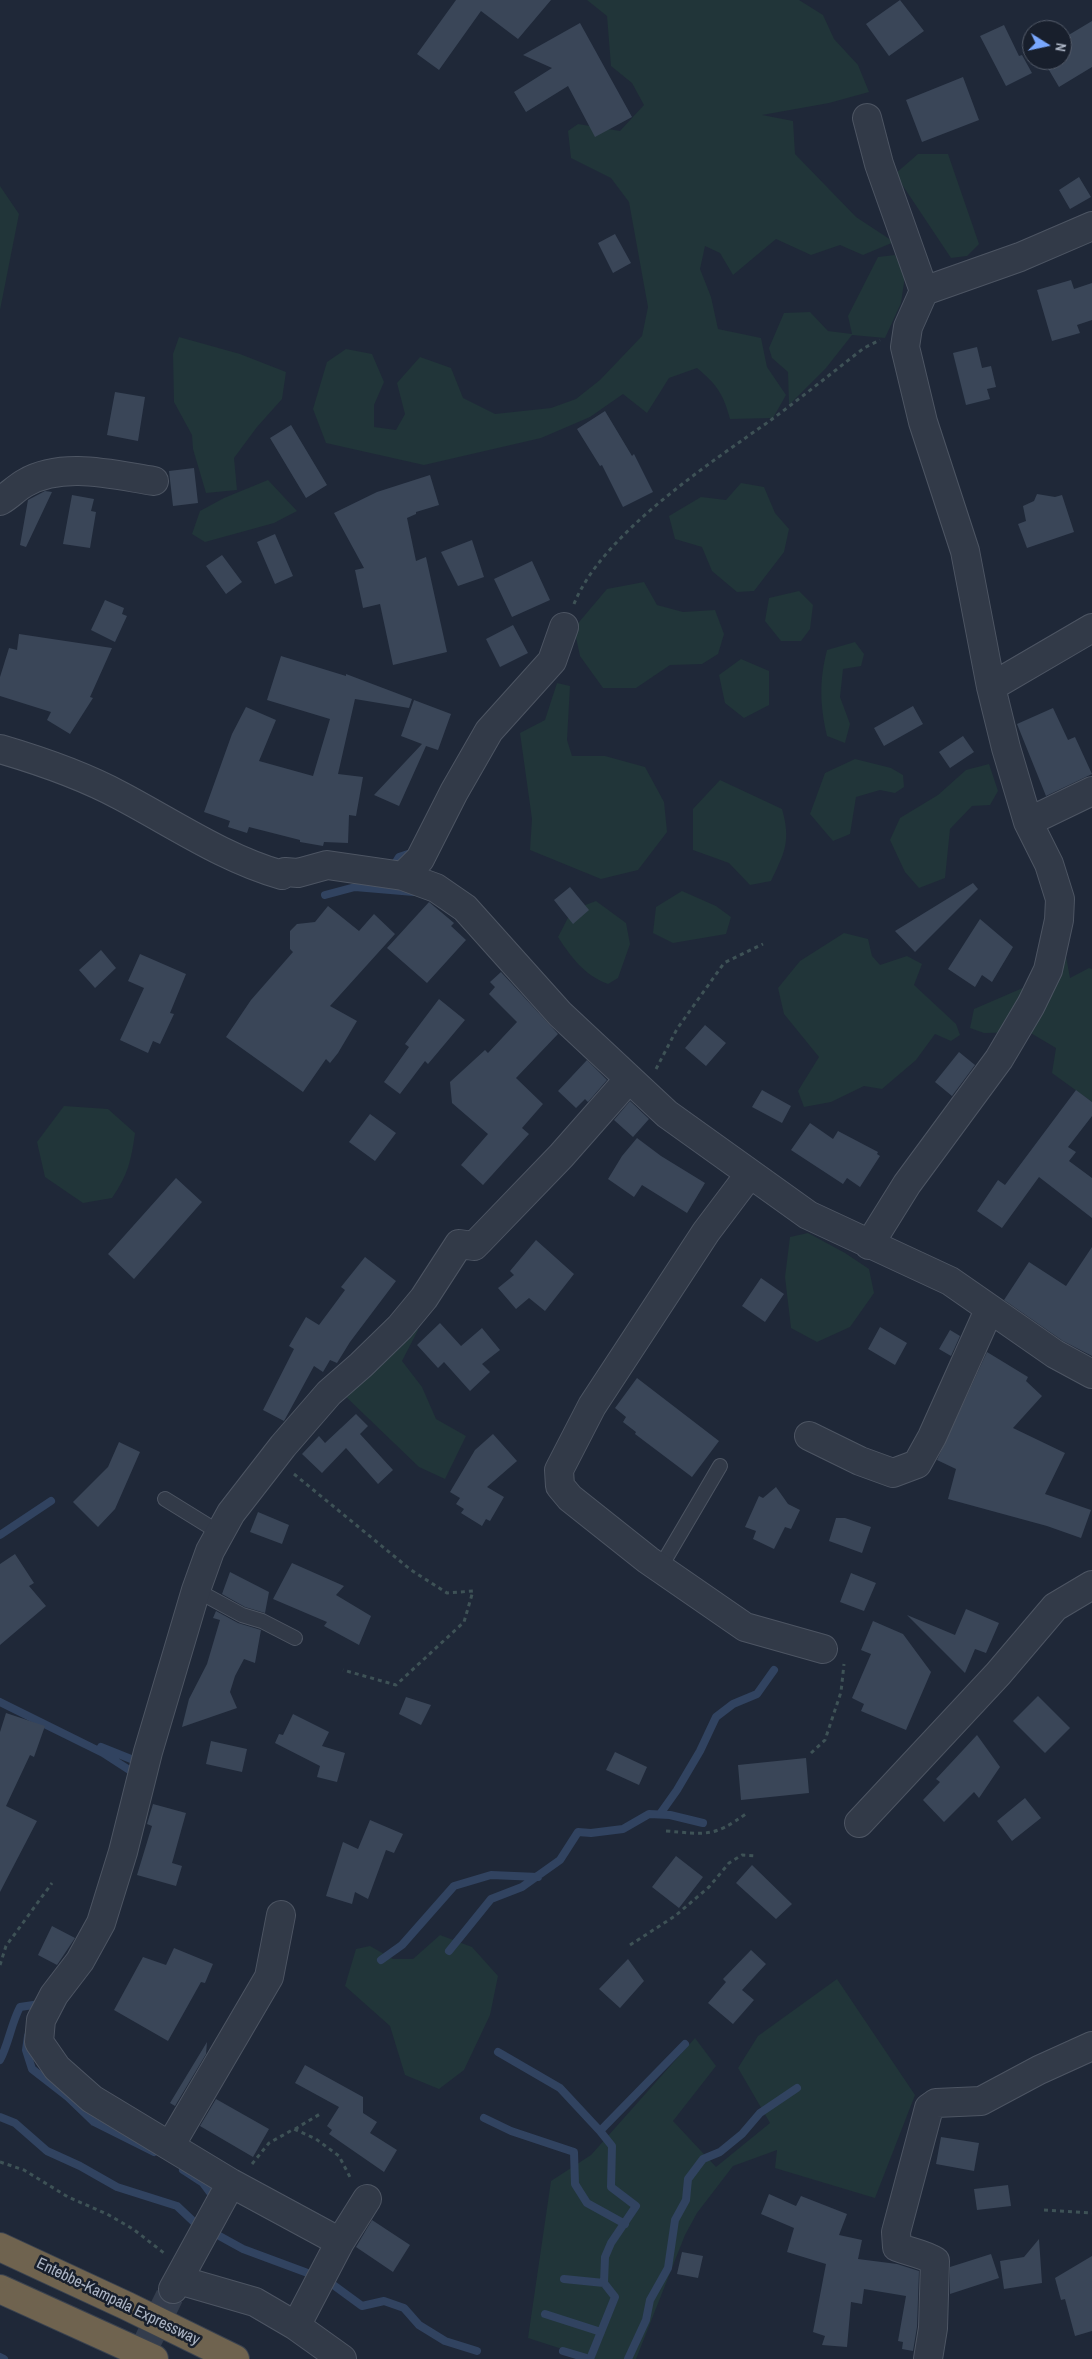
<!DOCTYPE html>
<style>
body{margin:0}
#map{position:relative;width:1092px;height:2359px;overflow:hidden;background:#1f2838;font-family:"Archivo Narrow",sans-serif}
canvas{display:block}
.north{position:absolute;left:1022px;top:20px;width:50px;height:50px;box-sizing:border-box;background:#181f2c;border:1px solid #535b69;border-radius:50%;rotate:100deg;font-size:14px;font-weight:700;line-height:20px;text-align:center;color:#acb5c5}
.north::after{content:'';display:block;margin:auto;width:18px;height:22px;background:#79a7fd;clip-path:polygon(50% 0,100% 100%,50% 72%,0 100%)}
</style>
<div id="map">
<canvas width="1092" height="2359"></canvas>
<div class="north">N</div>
</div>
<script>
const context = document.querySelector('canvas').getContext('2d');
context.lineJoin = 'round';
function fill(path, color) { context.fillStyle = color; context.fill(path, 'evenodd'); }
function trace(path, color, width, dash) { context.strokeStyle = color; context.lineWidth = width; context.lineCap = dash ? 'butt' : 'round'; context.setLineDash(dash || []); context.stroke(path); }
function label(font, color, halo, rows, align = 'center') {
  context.font = font + ' "Archivo Narrow",sans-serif'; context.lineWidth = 5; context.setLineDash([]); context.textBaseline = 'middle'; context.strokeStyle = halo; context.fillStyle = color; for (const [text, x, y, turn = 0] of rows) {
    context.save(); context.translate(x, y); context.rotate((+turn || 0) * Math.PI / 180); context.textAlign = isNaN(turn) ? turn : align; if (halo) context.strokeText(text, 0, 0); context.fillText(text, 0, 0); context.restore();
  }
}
fill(new Path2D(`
 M587,0h212l24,15 11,24 24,26 11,27 -40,11 -67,12 31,6 2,33 61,63 38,25 -31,13 -23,-10 -29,10 -35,-16 -43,36 -13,-22 -15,-7 -5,23 11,28 7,32 43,9 6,29 19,28 -13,23 -43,1c-7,-26 -13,-34 -33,-51l-28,10 -22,35 -24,-19 -33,23 -49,21 -117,27 -98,-22 -13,-34 14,-47 19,-13 26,5 12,28 -10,23v22l22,3 9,-16 -8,-31 23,-26 31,11 12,30 32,16 56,-6 25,-9 24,-19 42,-44 6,-29 -19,-105 -18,-24 -40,-20 -3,-27 10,-7 42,7 24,-26 -12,-22 -21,-17 -4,-50z
 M918,154h30l31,90 -12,12 -16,2 -56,-84z
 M0,186l19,28 -19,96z
 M895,255l10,21 -4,27 -16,35 -33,-3 -26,33 -37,37 -1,-33 -16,-14 -3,-10 15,-35 26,-1 18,19 24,3 -4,-18 30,-59z
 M179,337l61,17 46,18 -4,27 -25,28 -23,31 3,32 -31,3 -13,-44 -1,-14 -18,-33 -1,-48z
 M268,480l29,31 -23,12 -69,19 -13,-8 8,-23 24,-13z
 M741,483l23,4 11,26 14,16 -5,23 -30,39 -17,1 -25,-21 -10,-24 -27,-8 -6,-23 32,-19 25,3z
 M644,582l13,23 26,7 32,-2 9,24 -6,20 -16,10 -32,1 -34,23h-33l-23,-32 -6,-28 33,-39z
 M799,591l14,14 -3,24 -9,12h-20l-16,-20 4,-23z
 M855,642l9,12 -3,12 -18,3 -3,28 10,27 -5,19 -18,-7c-7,-32 -8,-54 0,-86z
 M741,659l28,12v34l-25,13 -19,-15 -6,-28z
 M557,683l13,3 -3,54 5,16h33l40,11 19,35 3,30 -29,38 -37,9 -71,-29 2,-31 -12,-86 25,-13z
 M855,759l36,9 12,7 1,12 -9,6 -15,-3 -24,7 -6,37 -17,7 -23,-27 15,-41z
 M989,764l9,27 -8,14 -18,1 -22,23 -5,49 -26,10 -14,-16 -15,-32 10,-22 38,-23 28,-25z
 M720,780l62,29c9,32 3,43 -11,72l-21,4 -21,-22 -36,-13v-41z
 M682,891l34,15 15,11 -5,17 -53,9 -20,-10 3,-26z
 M596,901l30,22 4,21 -12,34 -10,6c-24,-9 -37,-27 -50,-47l14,-27z
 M844,933l24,6 4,17 8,9 27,-9 15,8 -8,21 42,39 4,11 -9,6 -16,-7 -19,26 -34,29 -18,-3 -33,16 -27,5 -6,-16 21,-34 -35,-43 -6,-26 22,-27z
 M1065,951l5,27 19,-10 3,1v133l-40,-29 4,-25 -27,-16 -45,1 -14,-5 4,-19 51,-22z
 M64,1106l44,3 27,24c-4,28 -7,42 -23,65l-29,5 -38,-26 -8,-35z
 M808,1233l37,20 24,16 5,24 -24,34 -33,15 -26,-14 -6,-51 5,-40z
 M407,1319l11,11 -16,31 20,26 14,32 30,17 -21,43 -26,-12 -77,-74z
 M440,1935l32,12 26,29 -8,39 -26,55 -25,19 -34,-14 -15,-49 -45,-40 11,-37 14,-3 23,13h20z
 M837,1979l78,116 -40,103 -100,-30 2,-18 -44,16 -36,47 -12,22 -49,124h-43l-65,-21 23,-157 40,-26 104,-117 21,28 -43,55 43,46 54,-44 -32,-55 20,-32z`), '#213539');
trace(new Path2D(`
 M391,870l8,-13 15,-5
 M325,895l30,-8 59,5
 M0,1535l51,-34
 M0,1702l103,51 34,22
 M101,1747l40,16
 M660,1814l17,-24 23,-39 16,-34 17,-13 24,-10 17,-24
 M449,1951l42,-52 31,-12 38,-27 18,-28 13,1 32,-4 26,-15 21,1 33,8
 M381,1960l21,-15 52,-59 37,-11 47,2
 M28,2036l-2,14 6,19 36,28 26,25 60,30
 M498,2052l62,36 40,43 12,15 -1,41 25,19 -25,37 -6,14 -1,26 11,14 -25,62
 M0,2060c9,-17 11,-36 20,-53l20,-3
 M0,2117l15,6 32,28 33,15 37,21 60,19 17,16 49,27 70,26 2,-3
 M484,2118l27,13 63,21 1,32 12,19 38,21
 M600,2131l85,-87
 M183,2170l20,13 9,12
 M564,2279l40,4
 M332,2284l30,22 22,-5 20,7 15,17 26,16 32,10
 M545,2314l56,18
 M563,2351l27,8
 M0,2357l4,2
 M628,2359l18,-39 4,-20 18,-32 7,-48 11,-20 2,-21 15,-20 17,-7 22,-18 18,-21 37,-25`), '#314360', 8);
fill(new Path2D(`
 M456,0h95l-33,39 -37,-28 -42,59 -22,-16z
 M900,0l24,31 -35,25 -23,-32z
 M1092,21v46l-33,20 -16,-27h19v-21z
 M580,23l52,94 -37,20 -27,-51 -42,26 -12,-20 38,-24 -29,-13z
 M1004,25l15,31 3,-1 10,18 -26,13 -26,-50z
 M963,77l16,43 -57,22 -16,-42z
 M1079,177l12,20 -21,12 -11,-19z
 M615,234l16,29 -18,10 -15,-30z
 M1071,280l3,9 18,-6v37l-15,5 3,8 -28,8 -15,-51z
 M977,347l5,21 9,-2 5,21 -9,2 3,10 -24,6 -13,-52z
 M115,392l30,5 -7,44 -31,-6z
 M605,411l27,45 2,-2 19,38 -30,15 -21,-42 -2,1 -23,-37z
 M291,425l36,60 -21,13 -36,-60z
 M194,468l4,35 -25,3 -4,-35z
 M430,475l9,30 -23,7v2l-9,4 9,43 10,-4 21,95 -54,13 -13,-61 -17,4 -8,-38 9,-2 -30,-55 43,-21z
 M45,491l7,1 -26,55 -6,-2 8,-45z
 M1037,494l18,3 7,-2 12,37 -47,16 -9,-24 8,-3 -3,-15 11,-5z
 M72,495l22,4 -3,12 5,1 -6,36 -27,-4z
 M275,534l18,42 -18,8 -18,-42z
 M472,540l12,37 -26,9 -17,-34z
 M222,555l20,27 -16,12 -20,-28z
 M532,561l18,39 -38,17 -18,-38z
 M105,600l19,8 -2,6 5,2 -12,26 -24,-12z
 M513,625l15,28 -28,14 -14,-28z
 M19,634l93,14 -22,49 3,1 -23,36 -23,-14 4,-8 -51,-16v-19l9,-29 8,2z
 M281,656l65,20v-2l66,25 -3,9 -54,-9 -17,75 25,3 -7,39 -7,-1 -1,28 -24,-1 -1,4 -23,-4v-2l-51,-13 -2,6 -19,-6 2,-6 -26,-9 28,-78 14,-27 30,13 -17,41 54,15 17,-57 -63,-19z
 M414,700l37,14 -13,36 -12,-4 -27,60 -25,-11 48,-51 -21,-8z
 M913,706l10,18 -39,22 -10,-18z
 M1053,708l15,32 7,-3 17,37 -46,22 -29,-72z
 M963,736l11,16 -24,16 -11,-16z
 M973,883l5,6 -63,63 -20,-21z
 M570,887l19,23 -16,14 -19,-24z
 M429,902l25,21 -3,3 15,14 -39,43 -40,-35z
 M328,906l31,25 15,-17 21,20 -65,72 27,15 -19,32 -8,10 -4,-4 -23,33 -77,-55 25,-37 42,-48 -3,-3v-18l7,-7 18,-2z
 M980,919l33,28 -21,35 -10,-7 -7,12 -27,-18z
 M101,950l15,18 -21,20 -16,-18z
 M140,954l46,20 -16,39 4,1 -14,30 -7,-3 -5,12 -28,-13 24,-52 -16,-7z
 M501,972l57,62 -42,44 27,26 -21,24 7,6 -46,51 -22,-20 27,-31 -36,-31 -2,-21 35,-32 3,3 29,-31 -28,-28 6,-7 -5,-5z
 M439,999l26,21 -37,44 -3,-3 -25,33 -16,-12 25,-35 -4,-3z
 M705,1025l21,18 -20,23 -21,-18z
 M959,1052l16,13 -23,31 -17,-14z
 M587,1060l20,20 -19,22 -3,-3 -9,9 -18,-17z
 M762,1090l29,16 -9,17 -30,-16z
 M1076,1090l16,12v14l-24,31 8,5 -7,9 23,17v40l-53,-41 -37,51 -25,-17 21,-31 7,5z
 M630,1101l19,18 -16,18 -19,-17z
 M370,1114l26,19 -21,28 -26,-19z
 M810,1123l23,16 5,-8 40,21 -1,2 3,2 -20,31 -13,-9 -4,6 -52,-34z
 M637,1138l24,18 44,27 -18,30 -45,-28 -8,12 -26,-18 14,-23z
 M176,1178l26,24 -68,77 -26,-25z
 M536,1240l38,34 -29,37 -16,-13 -13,11 -18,-21 16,-13 -4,-4z
 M1092,1247v109l-29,-15 -59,-41 25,-38 37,24z
 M365,1257l31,24 -46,61 -13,21 -7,-3 -7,12 -9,-6 -30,55 -21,-11 31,-61 -5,-3 17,-29 13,8 26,-35 -4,-3z
 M761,1278l23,16 -19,28 -23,-16z
 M440,1323l21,23 21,-18 18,22 -18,14 8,8 -20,19 -26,-29 -6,6 -21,-23z
 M880,1327l27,16 -12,22 -27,-16z
 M950,1330l10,6 -9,20 -12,-7z
 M987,1352l41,25 -2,4 16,15 -29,32 52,25 -20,41 46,16 -10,28 -34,-12 -99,-27 8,-30 -19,-9z
 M637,1378l82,63 -27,36 -57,-43 1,-2 -13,-10 3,-5 -11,-9z
 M356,1414l12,12 -8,8 33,36 -15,14 -32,-36 -24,25 -20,-19 17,-18 6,7z
 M493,1434l24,27 -30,26 17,10 -14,24 -4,-2 -4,7 -21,-13 3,-4 -8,-5 4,-6 -10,-6 25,-42z
 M119,1442l21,10 -25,57 -17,18 -25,-25 35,-35z
 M776,1487l12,17 12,6 -9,19 -6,-2 -11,22 -21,-10 3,-8 -11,-4 14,-31 4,2z
 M258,1512l31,13 -7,19 -32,-12z
 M836,1518h9l26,9 -9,26 -33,-12z
 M15,1554l19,29 -5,3 17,20 -46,39v-81z
 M292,1563l52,23 -8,9 35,21 -12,29 -35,-19 3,-4 -54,-23z
 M230,1572l39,20 -4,21 -20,-6 -23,-13z
 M851,1573l25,10 -12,28 -24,-9z
 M966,1609l33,14 -13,30 -11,-4 -10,24 -58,-58 48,20z
 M216,1611l22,12 23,7 -6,33 -11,-4 -9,17 -5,16 7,16 -55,19 7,-28 18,-35 13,-44 -7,-2z
 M873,1621l30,13 28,38 -25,58 -45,-19 3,-7 -12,-6 19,-44 -10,-4z
 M1038,1696l32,32 -25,25 -32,-32z
 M406,1697l25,8 -10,20 -22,-11z
 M6,1713l39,13 -11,31 -4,-2 -24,51 31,15 -37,71v-160z
 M293,1714l36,18 -7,14 23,7 -8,29 -20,-5 3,-11 -45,-23 4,-9 4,1z
 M977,1735l23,32 -21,31 -5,-6 -30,30 -21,-22 17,-18 -4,-3z
 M211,1741l36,8 -5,23 -36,-8z
 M615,1752l32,15 -8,18 -33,-15z
 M806,1758l3,35 -68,7 -3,-35z
 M1025,1798l16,20 -29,23 -15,-20z
 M153,1804l33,9 -14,50 10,3 -6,20 -39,-11 15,-49 -5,-2z
 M370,1820l33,14 -9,19 -8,-3 -18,49 -13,-7 -3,12 -26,-8 17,-54 15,7z
 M676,1856l27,21 -24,31 -27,-21z
 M752,1865l40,39 -16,15 -40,-36z
 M52,1926l23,12 -18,27 -19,-10z
 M174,1948l39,16 -8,19 -4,-1 -33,59 -54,-31 29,-53 23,8z
 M751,1950l15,14 -24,26 12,10 -21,24 -25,-21 18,-21 -3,-3z
 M628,1959l16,22 -24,27 -21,-19z
 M207,2042l-1,12 -31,52 -5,-3z
 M305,2065l58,32v16l14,9 -7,11 27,17 -13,22 -55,-38 3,-4 -5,-4 12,-19 -44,-24z
 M216,2099l53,30 -16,28 -53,-31z
 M941,2137l38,6 -5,28 -38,-7z
 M1008,2185l3,21 -34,4 -3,-21z
 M769,2194l27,12 5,-10 46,18 -8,21 23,5 -4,19 39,5 22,7 -2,56 -4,24 -11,-2 1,-7 -5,-1 8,-45 -42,-7 -2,15 -11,-2 -4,45 -25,-2 3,-9 -12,-4 13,-68 -39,-12 7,-24 -33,-14z
 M372,2220l38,25 -17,27 -37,-25z
 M1039,2239l3,44 -38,6 -4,-28 24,-4z
 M682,2252l21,4 -5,22 -21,-4z
 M991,2254l8,24 -49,16v-27z
 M1092,2256v75l-17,5 -10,-37 -4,1 -6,-22z`), '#3a4658');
trace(new Path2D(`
 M139,2359l34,-70`), '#343d4d', 28, [28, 14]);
const service = new Path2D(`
 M165,1499l55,34
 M660,1568l60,-102
 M196,1590l46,25 20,6 33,17`);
const minor = new Path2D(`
 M867,118l12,46 45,127 -16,36 -3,20 18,75 42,129 26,136 15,61 22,74 21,42 11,35 -1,21 -11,50 -17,35 -32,54 -92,125 -38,61
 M924,291l96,-34 72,-31
 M0,501c9,-5 16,-13 25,-18 38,-22 89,-8 129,-2
 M991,687l101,-59
 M0,749c41,12 84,27 121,47 53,28 104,63 161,79l3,-3 13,1 29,-8 76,11 33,12 29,20 95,106 107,100 141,101 142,66 105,73 37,20
 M1028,822l64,-31
 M403,876l17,-17 34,-67 35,-61 63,-70 12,-34
 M749,1175l-43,57 -114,174 -33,64 1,16 10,12 78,62 97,67 78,22
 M809,1436l51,25 33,12 24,-9 15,-27 57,-127
 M859,1823l139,-149 57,-67 37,-22
 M170,2146l99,-169 12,-62
 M340,2242l-109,-59 -139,-84 -35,-31 -18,-26 2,-22 13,-25 26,-34 21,-38 22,-71 25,-100 48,-162 14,-39 21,-38 52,-67 46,-53 32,-28 39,-38 24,-29 35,-54 15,2 5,-5 82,-85 67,-76
 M179,2280l76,22 41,24 46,33
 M173,2289l58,-106
 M296,2326l44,-84 27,-43
 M928,2359l5,-31 2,-67c-11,-7 -25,-9 -38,-14l-1,-15 33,-124 7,-5 45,-2 58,-31 53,-24`);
const motorway = new Path2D(`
 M0,2247l127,59 108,53
 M0,2289l154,70`);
trace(service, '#4d5563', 16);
trace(minor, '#4d5563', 30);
trace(motorway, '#3a424f', 30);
trace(new Path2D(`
 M574,604c28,-70 136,-141 197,-184 31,-23 62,-48 93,-72l16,-8
 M656,1069l21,-40 47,-66 39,-19
 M294,1474l117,96 36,23 26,-2 -9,31 -68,63 -53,-15
 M811,1753l14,-13 16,-48 3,-28
 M666,1831c40,3 47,7 81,-18
 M630,1945l45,-29 34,-29 20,-24 13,-8 15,1
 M0,1965l6,-19 46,-63
 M295,2129l25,-15
 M0,2162l24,8 44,27 39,17 26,15 31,24
 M252,2164l17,-21 25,-14 22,10 23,17 12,23
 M1044,2210l48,3`), '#3e5256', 3, [4, 4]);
trace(service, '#323a48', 14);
trace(minor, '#323a48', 28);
trace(motorway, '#6f634f', 28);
label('16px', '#acb5c5', '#181f2c', [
 ["Entebbe-Kampala Expressway",118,2302,26]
]);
</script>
